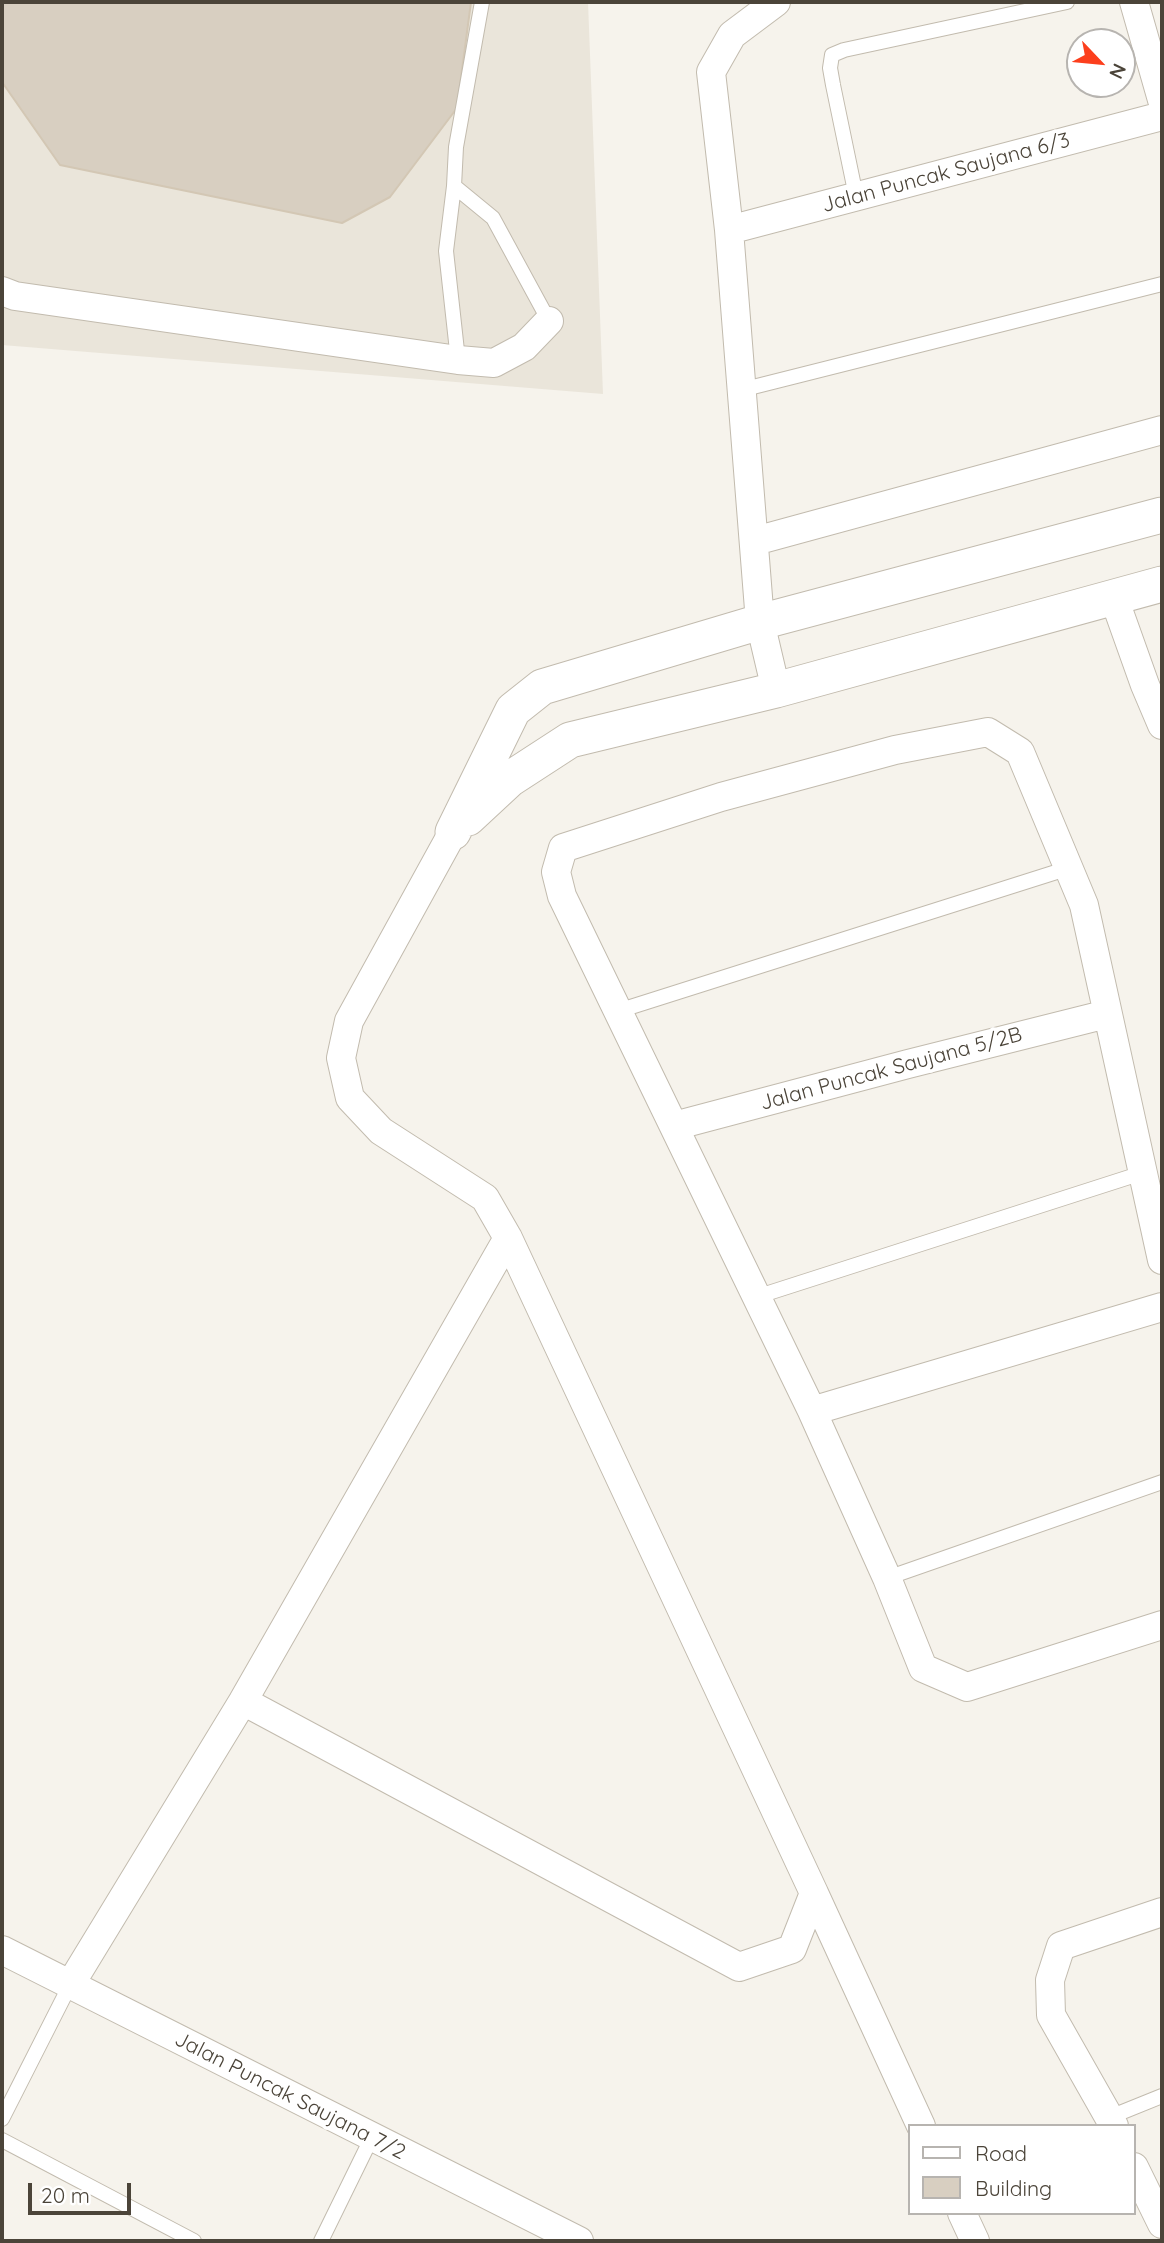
<!DOCTYPE html>
<style>
body{margin:0}
#map{position:relative;width:1164px;height:2243px;overflow:hidden;background:#f6f3ec;font-family:Quicksand,sans-serif}
canvas{display:block}
.frame{position:absolute;inset:0;border:4px solid #4b4439;pointer-events:none}
.legend{position:absolute;left:908px;top:2124px;width:228px;height:91px;box-sizing:border-box;background:#fff;border:2px solid #b7b4b0;margin:0;padding:9px 12px;list-style:none;font-size:21px;color:#4b4439}
.legend li{display:flex;align-items:center;gap:14px;height:35px}
.legend b{width:35px;border:2px solid #b7b4b0}
.north{position:absolute;left:1066px;top:28px;width:70px;height:70px;box-sizing:border-box;background:#fff;border:2px solid #b7b4b0;border-radius:50%;rotate:116deg;font-size:19px;font-weight:700;line-height:28px;text-align:center;color:#4b4439}
.north::after{content:'';display:block;margin:auto;width:24px;height:32px;background:#fc3f1d;clip-path:polygon(50% 0,100% 100%,50% 72%,0 100%)}
.scale{position:absolute;left:28px;top:2183px;width:103px;height:32px;box-sizing:border-box;border:4px solid #4b4439;border-top:0;padding-left:9px;font-size:21px;line-height:24px;white-space:nowrap;color:#4b4439;-webkit-text-stroke:5px #fff;paint-order:stroke}
</style>
<div id="map">
<canvas width="1164" height="2243"></canvas>
<div class="frame"></div>
<ul class="legend">
<li><b style="height:9px;background:#fff"></b>Road</li>
<li><b style="height:19px;background:#d8cfc1"></b>Building</li>
</ul>
<div class="north">N</div>
<div class="scale">20 m</div>
</div>
<script>
const context = document.querySelector('canvas').getContext('2d');
context.lineJoin = 'round';
function fill(path, color) { context.fillStyle = color; context.fill(path, 'evenodd'); }
function trace(path, color, width, dash) { context.strokeStyle = color; context.lineWidth = width; context.lineCap = dash ? 'butt' : 'round'; context.setLineDash(dash || []); context.stroke(path); }
function label(font, color, halo, rows, align = 'center') {
  context.font = font + ' Quicksand,sans-serif'; context.lineWidth = 7; context.setLineDash([]); context.textBaseline = 'middle'; context.strokeStyle = halo; context.fillStyle = color; for (const [text, x, y, turn = 0] of rows) {
    context.save(); context.translate(x, y); context.rotate((+turn || 0) * Math.PI / 180); context.textAlign = isNaN(turn) ? turn : align; if (halo) context.strokeText(text, 0, 0); context.fillText(text, 0, 0); context.restore();
  }
}
fill(new Path2D(`
 M2,2h586l15,392 -601,-49z`), '#eae5da');
const building = new Path2D(`
 M2,2h469l-14,106 -67,89 -48,26 -282,-58 -58,-83z`);
fill(building, '#d8cfc1');
trace(building, '#d3c7b4', 2);
const service = new Path2D(`
 M454,186l2,-39 26,-145
 M856,196l-23,-111 -3,-17 2,-13 12,-5 223,-48
 M458,360l-12,-109 8,-65 39,32 56,103
 M741,390l421,-106
 M618,1011l451,-143
 M756,1297l386,-124
 M887,1578l275,-96
 M1110,2117l52,-21
 M2,2119l68,-134
 M2,2140l192,101
 M321,2241l51,-104`);
const minor = new Path2D(`
 M776,2l-44,33 -21,37 18,158 31,392 16,68
 M1134,2l28,98
 M729,230l433,-114
 M2,291l13,5 443,64 36,3 30,-16 25,-26
 M755,541l407,-111
 M1114,598l31,87 17,40
 M674,1126l234,-62 199,-50
 M1162,1260l-78,-355 -64,-153 -32,-20 -93,18 -174,47 -158,51 -7,24 6,24 250,515 75,167 36,90 44,19 195,-62
 M812,1411l350,-104
 M243,1701l496,266 53,-18 22,-56 -306,-655 -23,-40 -104,-67 -31,-33 -9,-40 8,-37 104,-189
 M814,1893l107,233
 M2,1950l577,291
 M70,1985l173,-284 265,-463
 M1114,2126l-63,-111 -1,-35 11,-34 101,-34
 M1134,2167l28,57
 M962,2213l13,28`);
const tertiary = new Path2D(`
 M468,818l42,-39 60,-39 206,-50 386,-106
 M453,832l60,-122 29,-23 218,-65 402,-107`);
trace(service, '#c2bbae', 16);
trace(minor, '#c2bbae', 30);
trace(tertiary, '#c2bbae', 37);
trace(service, '#fff', 14);
trace(minor, '#fff', 28);
trace(tertiary, '#fff', 35);
label('21px', '#4b4439', '#fff', [
 ["Jalan Puncak Saujana 6/3",946,173,-15],
 ["Jalan Puncak Saujana 5/2B",891,1069,-15],
 ["Jalan Puncak Saujana 7/2",290,2096,27]
]);
</script>
